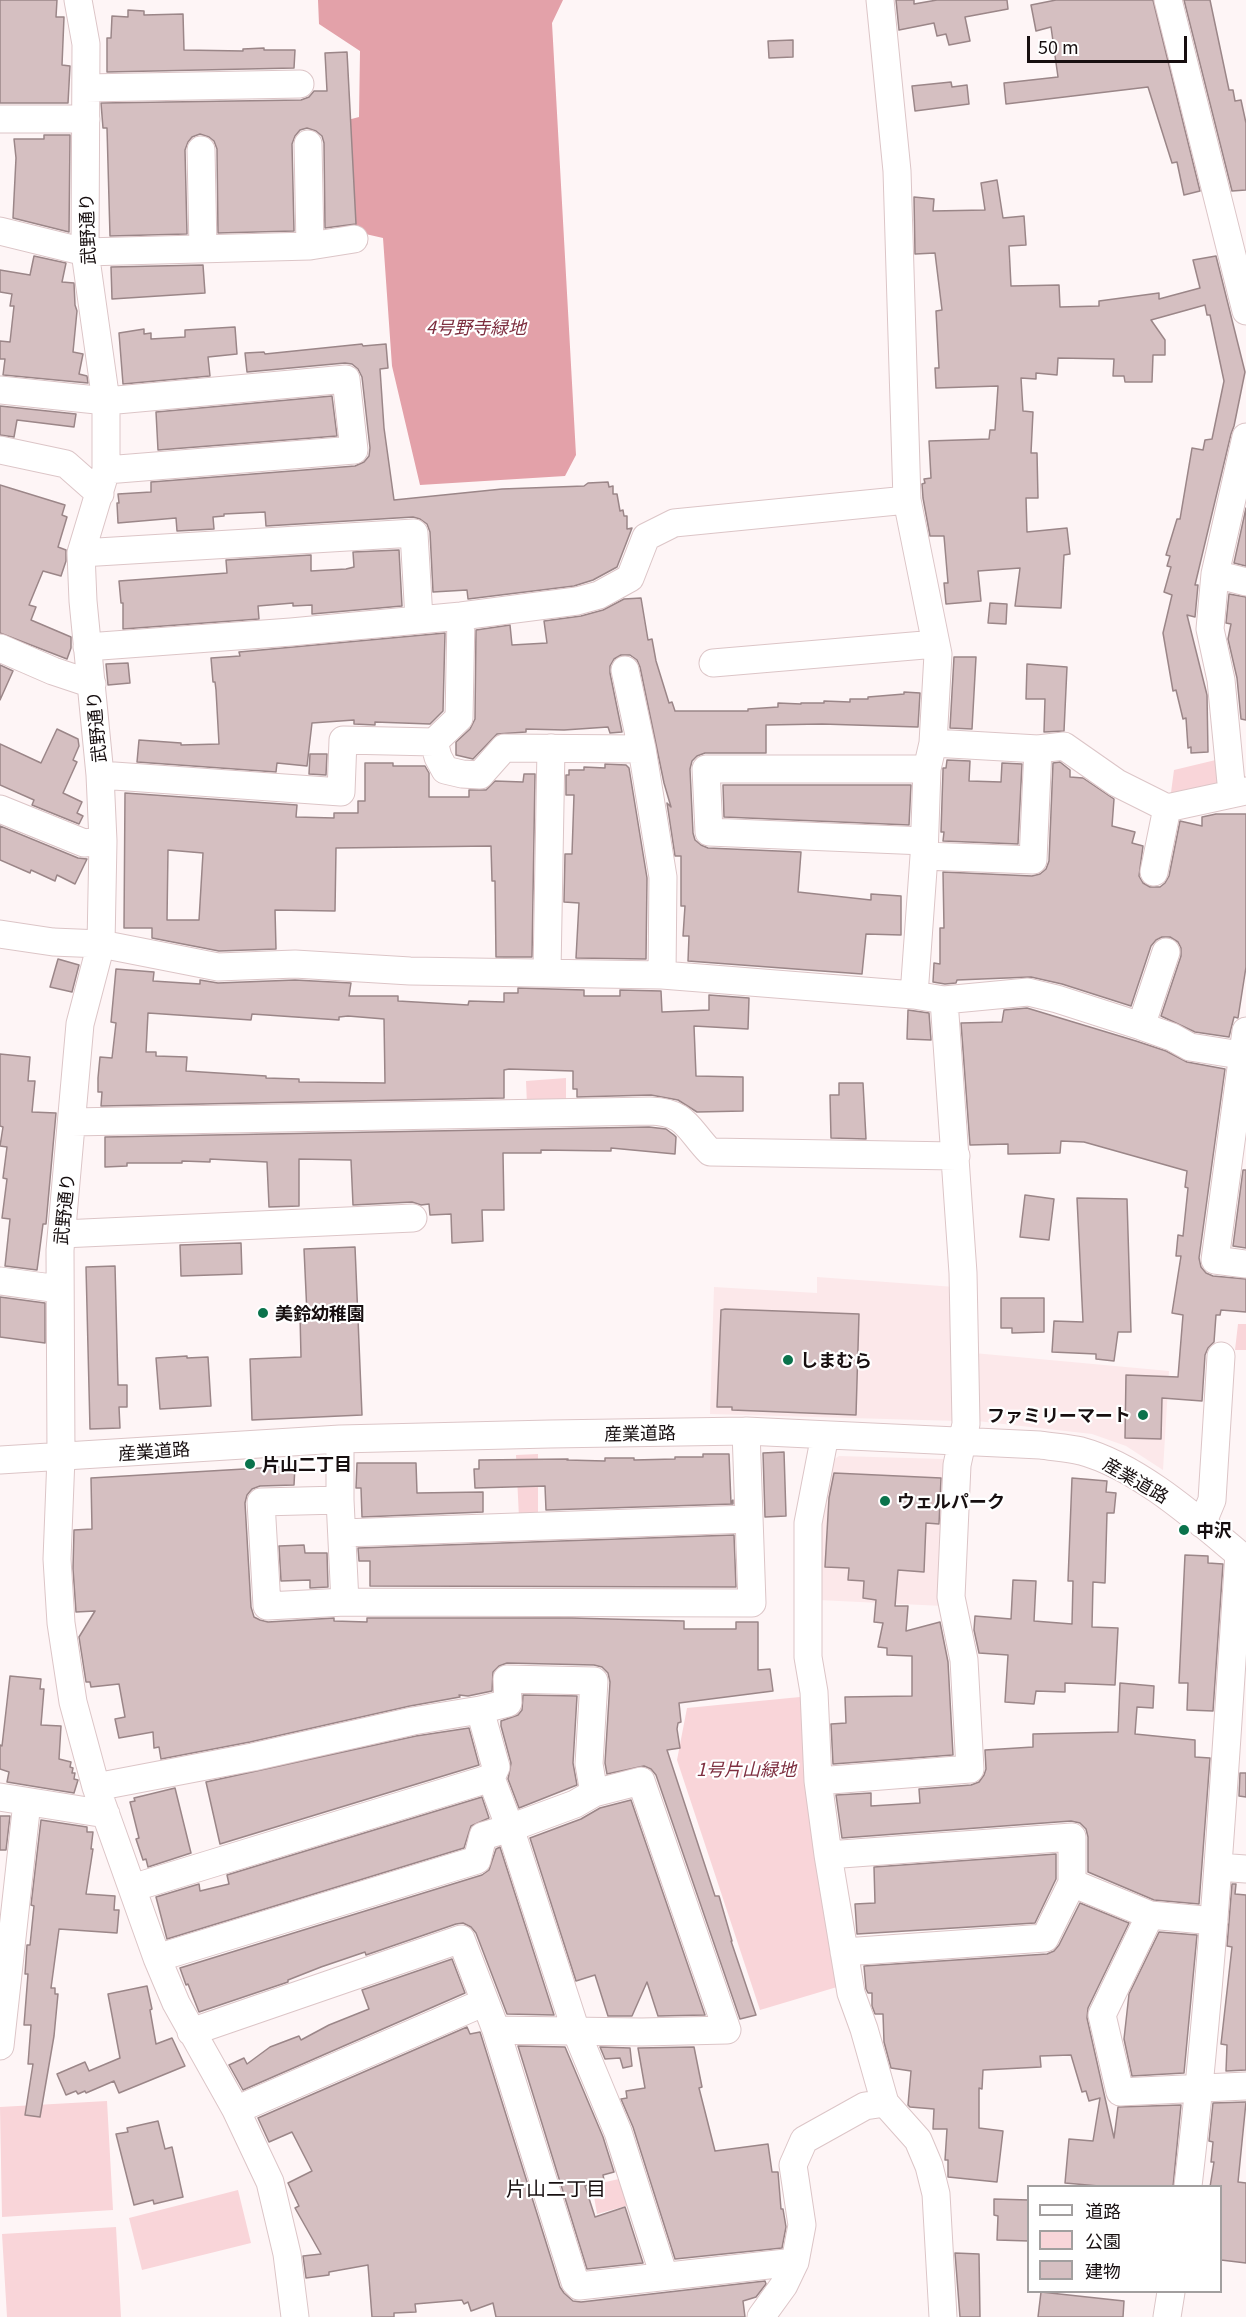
<!DOCTYPE html>
<meta charset="utf-8">
<style>
body{margin:0}
#map{position:relative;width:1246px;height:2317px;overflow:hidden;background:#fef5f6;font-family:Georgia,"Noto Sans JP",serif}
canvas{display:block}
.legend{position:absolute;left:1027px;top:2185px;width:195px;height:108px;box-sizing:border-box;background:#fff;border:2px solid #a29f9f;margin:0;padding:8px 10px;list-style:none;font-size:18px;color:#170f10}
.legend li{display:flex;align-items:center;gap:12px;height:30px}
.legend b{width:30px;border:2px solid #a29f9f}
.scale{position:absolute;left:1027px;top:36px;width:160px;height:27px;box-sizing:border-box;border:3px solid #170f10;border-top:0;padding-left:8px;font-size:18px;line-height:21px;white-space:nowrap;color:#170f10;-webkit-text-stroke:4px #fff;paint-order:stroke}
</style>
<div id="map">
<canvas width="1246" height="2317"></canvas>
<ul class="legend">
<li><b style="height:8px;background:#fff"></b>道路</li>
<li><b style="height:16px;background:#f9d5d9"></b>公園</li>
<li><b style="height:16px;background:#d5bfc1"></b>建物</li>
</ul>
<div class="scale">50 m</div>
</div>
<script>
const context = document.querySelector('canvas').getContext('2d');
context.lineJoin = 'round';
function fill(path, color) { context.fillStyle = color; context.fill(path, 'evenodd'); }
function trace(path, color, width, dash) { context.strokeStyle = color; context.lineWidth = width; context.lineCap = dash ? 'butt' : 'round'; context.setLineDash(dash || []); context.stroke(path); }
function label(font, color, halo, rows, align = 'center') {
  context.font = font + ' Georgia,"Noto Sans JP",serif'; context.lineWidth = 4.5; context.setLineDash([]); context.textBaseline = 'middle'; context.strokeStyle = halo; context.fillStyle = color; for (const [text, x, y, turn = 0] of rows) {
    context.save(); context.translate(x, y); context.rotate((+turn || 0) * Math.PI / 180); context.textAlign = isNaN(turn) ? turn : align; if (halo) context.strokeText(text, 0, 0); context.fillText(text, 0, 0); context.restore();
  }
}
fill(new Path2D(`
 M817,1277l138,10 2,134 -247,-7 4,-127 103,6z
 M974,1353l195,18 -6,99 -37,-24 -34,-12 -115,-13z
 M839,1456l104,3 7,5 -7,142 -125,-6 -1,-76 10,-60z`), '#fce8ea');
fill(new Path2D(`
 M1224,758l4,31 -58,11 4,-30z
 M566,1078v25l-39,2 -1,-24z
 M1238,1324h8v26h-11z
 M538,1454v63l-19,1 -3,-63z
 M800,1697l37,290 -77,23 -83,-250 10,-52z
 M107,2101l6,109 -111,7 -2,-110z
 M628,2177l9,26 -40,11 -5,-29z
 M238,2190l13,53 -109,27 -13,-52z
 M116,2227l5,90h-114l-5,-83z`), '#f9d5d9');
fill(new Path2D(`
 M318,0h245l-11,23 24,432 -11,21 -145,9 -28,-119 -9,-128 -48,-11 5,-105 19,-5 1,-66 -41,-27z`), '#e3a1a9');
const building = new Path2D(`
 M0,0h57l-1,17h8l-2,48 8,1 -2,37h-68z
 M896,0h18v4l23,-4h70l1,9 -43,8 5,24 -21,4 -3,-11 -9,2 -3,-13 -35,7z
 M1056,0h97l47,191 -16,4 -7,-33 -5,1 -24,-76 -142,17 -2,-21 54,-6 -7,-50 -15,4 -5,-26z
 M1184,0h26l19,90h4l2,11 6,-1 5,23v67l-14,1z
 M128,10l16,1v4l39,-1 1,36 59,1v-2l21,-1v2h31l-1,18 -187,4v-34h4l1,-22 16,1z
 M793,40v17l-24,1 -1,-17z
 M347,52l9,172 -31,4 -1,-85 -2,-7 -6,-5 -9,-3 -7,2 -5,6 -3,8 2,87 -76,2 -1,-84 -3,-8 -5,-4 -9,-3 -8,3 -4,5 -3,8 2,84 -77,2 -3,-108h-4l-2,-25 200,-3 8,-3 5,-6h13l-2,-38z
 M951,82l1,5 15,-2 2,19 -54,7 -3,-25z
 M44,135h26l-1,97 -56,-14 3,-60 -2,-19h30z
 M997,180l6,38 21,-2 2,29 -17,1 2,40 48,-1 1,22 39,-1v-5l60,-8v6l41,-11 -7,-28 23,-4 29,116 -11,54 -3,8 -36,151h3l-3,32 -8,-2 20,80 1,57 -17,1v-6l-3,1 -2,-30 -3,1 -7,-29 -3,1 -10,-58 9,-38 -8,-3 7,-25 -4,-1 3,-10 -4,-1 11,-36h3l12,-71 11,2 2,-10 7,-1 12,-58 -14,-66h-3l-2,-10 -54,15 14,20v15h-12l-1,27h-27l-1,-6h-11l1,-17 -56,-1 -1,17 -21,-2v6l-15,-1 2,33 10,1 -2,41h6l1,45h-12l1,34 40,-4 3,26 -6,1 -3,53 -46,-2 5,-38 -42,3 3,30 -35,3 -2,-21h4l-4,-47h-14l-7,-38 -1,-14 3,-1 -1,-4 7,-1 -2,-37 60,-2 1,-9h5l3,-44 -62,2 -1,-20h4l-3,-57 6,-1 -7,-57 -20,1 -1,-57 20,2 -1,12 52,-1 -4,-27z
 M34,256l32,7 -4,19 12,1 1,22 2,6 -4,41 10,2 -4,20 8,2 1,7 -85,-8 2,-16h-5v-18l10,1 4,-36h-4l2,-12 -12,-2v-22l30,5z
 M203,265l2,28 -93,6 -1,-32z
 M235,327l2,27 -29,3 2,19 -87,8 -4,-51 25,-4v5l7,-1v6l34,-2v-7z
 M362,344l1,2 23,-2 2,24 -8,1 4,59 10,72 108,-11 82,-3 4,-3 20,-1 1,5 4,-1v8h4l3,17 3,-1 1,6h3v13l5,-1 -15,39 -24,13 -19,6 -106,13 -1,-9 -34,2 -3,-60 -3,-8 -7,-5 -7,-2 -147,9 -1,-14 -41,2v2l-11,1 1,12 -37,2 -1,-13 -58,5 -1,-20h2l-1,-9 33,-2v-10l204,-16 9,-4 5,-6 1,-8 -8,-71 -4,-8 -6,-5 -7,-1 -98,9 -2,-19 19,-1 1,2z
 M332,396l5,40 -179,14 -2,-38z
 M0,406l76,8 -2,13 -57,-7 -3,17 -14,-2z
 M0,485l65,20 -3,10 5,2 -9,30 8,3v11l-5,15 -18,-5 -14,34 7,2 -5,13 40,17v11l-4,11 -67,-26z
 M1246,508v58l-12,-3z
 M399,550l3,56 -90,8v-9l-19,1v-3l-35,3 1,13 -136,10v-26h-2l-2,-22 108,-8 -1,-13 85,-5v16l35,-2 8,-2 -1,-15z
 M1229,594l17,3v123l-5,-1 -4,-41 -9,-39 3,-15 -5,-1z
 M641,598l7,42 4,-1 4,22 13,42 3,-1 3,9h73v-2l30,-2v-4l23,1v-1h23v-2l26,1v-3h18v-2l36,-3v-2l16,1 -2,34 -96,-3 -56,1v28h-61l-8,3 -5,5 -2,8 3,64 2,7 6,5 7,3 93,4 -3,40 73,8v-6l30,2v39l-35,-1 -4,40 -174,-13 1,-25h-6l2,-30h-4v-50h-6l-8,-53 4,4 -7,-24 -24,-116 -3,-7 -7,-5h-9l-7,4 -4,7v7l12,59 -12,1 -2,-6 -44,3 -38,-1v3l-29,2 -24,25 -17,-4v-13l14,-13 5,-10 1,-89 34,-5 2,20 35,-2 -3,-22 37,-5 22,-6 21,-11z
 M990,603l17,1 -1,20 -18,-1z
 M445,633l-2,78 -13,13 -55,-2v3l-21,-1v-4l-42,3 -5,43 -30,-3 -1,9 -139,-10 2,-22 42,3v2l38,-1 -3,-54 -1,-8h-2l-2,-24 29,-2 -1,-4z
 M954,657h22l-4,72 -22,-1z
 M128,663l2,20 -22,2 -2,-21z
 M1027,664l40,3 -3,64 -20,1 1,-33h-19z
 M0,665l13,6 -13,29z
 M57,729l21,10 1,7 -6,14 4,2 -14,31 19,9 -5,11 6,3 -4,8 -47,-19 2,-5 -34,-15v-41l41,19z
 M310,754h17l-1,21 -17,-1z
 M947,760l23,1 -1,20 32,1 1,-19 20,1 -4,80 -75,-3 1,-9h-3l2,-61v-3h3z
 M1060,762l10,8v7l13,1 31,21 -2,27 23,6 -3,11 11,3 -4,30 4,7 7,4h10l5,-4 4,-7 11,-55 22,5v-9l14,-3h30v153l-8,51 -4,-1 -5,20 -34,-5 -34,-16 20,-60v-8l-3,-6 -8,-5h-8l-6,3 -5,6 -20,60 -69,-22 -31,-7 -74,3 -1,3 -11,1 -12,-2 1,-19 6,1v-36h4l-1,-56 89,4 8,-2 6,-5 3,-8 4,-98z
 M365,763h28v3h32l4,7v24h40v-7h17l9,-9 28,1 1,-8h11l-3,183h-36l-1,-76h-3l-1,-35 -155,2 -1,63 -60,-1 1,39 -57,2 -67,-13v-10h-28l1,-135 172,12 -1,12 38,1v-5h24v-12h7zM168,850l35,3 -4,67h-32z
 M605,764l21,1 3,3 18,110 -1,81 -70,-1 3,-55 -15,-1 1,-48h7l2,-59h-8v-20h3v-5h15v-3l21,1z
 M723,785h188l-2,40 -185,-8z
 M0,826l78,32 9,1 -12,25 -18,-9 -2,6 -24,-11 -1,3 -30,-13z
 M58,959l21,6 -7,27 -22,-5z
 M116,969l38,3 -1,9 47,3v-4l18,3 77,-3 56,3 -2,13h49v5l70,4 1,-4 35,1v-9h14v-5l66,2v6h36v-6l41,1 1,21 47,-2v-15l40,3 -1,31 -54,-3 2,50 47,1v34l-46,1 -19,-12 -27,-5 -74,2v-8h-4v-18l-64,-2 -5,1v28l-403,8 1,-14h-4v-14l2,-21 12,1 4,-35 -5,-1zM148,1013l103,7 1,-6 87,6v-3l9,-1 36,3 1,64 -86,-1v-3l-33,-1v-2l-80,-5 1,-14 -31,-1v-4h-10z
 M1027,1008l109,33 30,10 21,11 38,7 -26,189 2,9 5,6 7,3 33,3v33l-25,-2 -1,5h-4l-2,27 -6,6 -3,7 -3,46 -40,-3 -1,41 -36,-1 1,-63 52,2 5,-62 -11,-2 9,-57h-5l2,-21 5,1 5,-48 -3,-1 2,-16 -103,-29 -23,-1 -1,12 -52,1v-10l-38,1 -9,-122 41,-1 2,-12z
 M908,1010l21,3 2,27 -24,-1z
 M0,1054l30,3 -2,24h7l-3,31 24,1 -10,111h-3l-6,46 -32,-4 5,-47 -8,-1 5,-39 -4,-1 4,-31 -7,-1 3,-19 -3,-1z
 M839,1083h24l3,56 -35,-1 -1,-43h9z
 M649,1127l17,2 8,6 2,2 -1,17 -64,-6v3l-70,-1v3h-38l1,57h-22l1,31 -31,2 -1,-29 -21,1 -1,-11 -8,1 -9,-3 -59,3 -2,-45 -52,-1v47l-30,1 -2,-45 -57,-3v3l-28,-1v2h-55v3l-22,1v-30z
 M1243,1170h3v78l-13,-2z
 M1025,1195l29,4 -5,41 -29,-3z
 M1077,1198l50,1 4,133h-13l-4,29 -18,-2v-5l-44,-2 2,-31 29,1z
 M241,1243l1,31 -61,2 -1,-31z
 M355,1247l7,168 -110,5 -2,-61 51,-2 -1,-42 7,-1 -3,-65z
 M115,1266l3,119h9v22h-8l1,21 -30,1 -4,-162z
 M0,1297l45,6v40l-45,-6z
 M1001,1298h43v34l-32,1v-5h-11z
 M725,1309l134,5 -3,101 -124,-5v-3h-15l4,-97z
 M187,1356v2l21,-1 3,49 -51,3 -4,-51z
 M784,1452l2,64 -21,1 -2,-64z
 M703,1454h26l2,49 2,-3v4l-187,6 -1,-24 -70,2 -1,-19h5v-9l89,-1 -1,1 38,1v-3h29v2l41,-1v-2h28z
 M357,1463h59l1,30 66,-1v20l-121,5 -1,-29h-5z
 M295,1466l-1,19 -34,1 -8,3 -5,6 -2,8 6,104 3,10 6,3 8,2 66,-4v3l33,1v-4h205l112,3v8h52v-7h22v48l12,-1 3,22 -94,12 2,19 -3,1 -1,6 3,19 -13,2 48,146h4l13,45h-1l25,74 -16,4 -84,-244 -5,-6 -7,-3 -37,8 -2,-11 5,-81 -2,-9 -6,-6 -8,-2 -87,-2 -8,3 -6,6 -1,19 -24,5 -9,-1 1,2 -50,9 -160,36 -89,17 -2,-12 -5,1 -1,-16 -34,6 -4,-19 10,-2 -6,-33 -28,3 -1,-5h-4l-7,-45 16,-26 -19,1 -3,-43 1,-39 18,-1 -1,-51z
 M834,1473l107,5 -2,46 -13,-1 -2,49 -26,-2 -3,36h13l-2,25 34,-9 8,40 5,93 -120,9 -2,-40 15,-1 -1,-26 67,-1v-40l-25,-1v-7l-9,-1 5,-24 -9,-1 2,-22 -13,-2 1,-17 -16,-1 1,-12 -24,-1 4,-69z
 M1072,1478l35,3 -1,11 10,1 -2,20h-7l-2,70 -12,-1 -1,45 26,1 -3,57 -50,-2v9l-29,-1 -2,13 -29,-2 3,-47 -29,-2 -5,-23 1,-14 36,3 2,-39 23,1 -2,40 38,3 1,-43h-5z
 M734,1535l2,52 -366,-1v-25h-11l-1,-13z
 M304,1545l1,8h22l1,34 -18,1v-8l-29,1 -2,-35z
 M1185,1555l23,1v7l15,1 -10,147 -26,-1 1,-27h-9z
 M10,1676l31,3 -1,10h4l-3,36 20,1 -2,33 12,3 -1,5 3,1 -1,5h3l-1,6 4,1 -4,13 -67,-11 2,-10 -9,-3v-24l2,1z
 M1120,1683l34,3 -1,22 -16,-1 -2,27 60,6v17l15,1 -11,146 -45,-4 -66,-28v-35l-2,-8 -6,-6 -9,-2 -229,17 -6,-43 35,-2v13l49,-3 -1,-14 52,-4 8,-3 5,-7 2,-6 -1,-19 48,-3v-13l85,-2z
 M523,1695l54,1 -4,67 4,22 -58,23 -11,-29 3,-16 -10,-37v-5l17,-6 4,-5z
 M469,1728l10,37 -259,79 -14,-62 210,-46z
 M1240,1773h6v24l-7,-1z
 M175,1788l16,65 -43,14 -2,-8 -3,1 -7,-21 3,-1 -9,-36 5,-1 -1,-3z
 M482,1797l7,21 -18,8 -7,22 -297,91 -11,-42 43,-13 1,7 29,-7 -2,-9z
 M631,1800l74,215 -47,1 -11,-34 -15,34h-24l-13,-41 -19,6 -46,-143 51,-19 19,-11z
 M0,1816h10l-4,34h-6z
 M41,1820l46,7v5h6l-2,17h2l-7,45 29,2 -1,14h5l-2,23 -58,-4 -8,59h4v6h3l-4,42 -14,81 -15,-2 8,-51h-5l3,-39h-7l4,-51h-3l2,-29h3l4,-39 -3,-1z
 M500,1847l54,168 -47,-1 -31,-81 -5,-6 -8,-4 -7,1 -90,31 -1,-3 -44,15 -33,13v2l-89,30 -11,-28 -2,1 -6,-17 302,-93 7,-5 7,-21z
 M1056,1854v25l-21,44 -178,11 -2,-30 20,-1 -1,-36z
 M1232,1884h4l-1,10 11,1v175l-20,1 1,-26 -6,-1 11,-97 -5,-1z
 M1080,1903l49,20 -41,85 -1,10 27,120 4,-31 63,-2 -8,82h-63l-45,-4 4,-44 24,2 7,-43 -11,3 -3,-10 -4,1 -11,-37 -31,1 1,11 -58,3 -1,19 -3,-1v40l24,3 -6,51 -49,-5v-17h-3l2,-31h-14l1,-20 -24,-2 -2,-2 3,-34 -20,-3 -7,-26 -1,-28h-8l-3,-8v-13h-4l-2,-4 -2,-23 183,-12 7,-3 5,-6z
 M1159,1932l38,3 -13,138 -52,3 -8,-37 5,-45z
 M452,1959l13,34 -222,97 -14,-25 15,-7 3,6 23,-17 29,-11 2,4 28,-15 40,-16 -7,-19z
 M147,1986l5,23 -2,1 6,34 16,-6 13,28 -66,27 -5,-12 -28,12 -1,-2 -7,3 -2,-3 -10,4 -9,-21 28,-12 4,9 31,-13 -12,-64z
 M467,2027l3,7 10,-2 1,3 79,252 4,6 9,8 8,1 184,-21 1,3 -10,13 -13,4 2,16h-249l-3,-14 -22,8 -3,-9 -4,2 -2,-4 -47,4 1,8 -22,1v4h-22l-4,-52 -39,7v3l-23,3 -3,-22 18,-2 -26,-46 4,-2 -11,-23 24,-12 -20,-39 -23,10 -11,-24z
 M518,2046l47,1 38,90 11,35 -11,3 1,5 -19,6 10,31 30,-10 18,56 -56,6z
 M600,2047l30,1 2,18 -9,2 -3,-10 -15,1z
 M694,2047l8,40 -3,1 16,63 53,-7 4,28h6l3,37h2l3,18 -4,21 -107,11 -42,-132 -12,-28 6,-1 -1,-7 19,-3 -7,-40z
 M1246,2102l-8,80 8,1v80l-25,-3v-73h-11l4,-25h-3l2,-20 -4,-1 4,-38z
 M158,2121l7,28 7,-2 11,50 -29,7 -1,-4 -19,5 -18,-71 12,-2 -1,-4z
 M994,2199l35,1v41l-32,-1 1,-24 -4,-1z
 M955,2253l24,1 1,63h-20z
 M1041,2292l83,9 -1,16h-85z`);
fill(building, '#d5bfc1');
trace(building, '#9b8688', 1.5);
const minor = new Path2D(`
 M78,0l8,44 -1,208 21,149v69l-25,83 2,48 17,174 3,66 -2,103 -21,80 -20,226 1,207 -4,102 4,64 12,79 23,85 61,171 19,45 60,107 34,72 17,72 8,63
 M880,0l17,171 10,329 31,154 -5,89 -6,26 -3,87 -10,139
 M1168,0l78,311
 M86,88l214,-4
 M0,119h86
 M308,144l2,102
 M201,150l2,99
 M0,231l85,21 225,-6 44,-7
 M0,390l106,11 240,-22 8,71 -248,20
 M0,450l66,14 34,30
 M81,553l333,-20 5,86
 M1215,574l31,8
 M87,647l204,-15 170,-16 116,-15 22,-6 31,-17 16,-41 28,-14 233,-23
 M0,648l53,23 39,13
 M713,663l223,-19
 M625,670l17,79 21,128 -1,98
 M434,742l25,-24 2,-102
 M933,743l105,6 26,-3 53,37 50,25 79,-17
 M100,775l241,17 2,-52 91,2 4,15 7,13 17,4 18,1 24,-27 138,1
 M1232,793l-11,-113 -11,-51 5,-55 31,-137
 M0,809l84,34 19,-2
 M924,841l-215,-9 -3,-63h221
 M924,856l109,4 5,-111
 M1154,872l13,-64
 M0,934l53,8 48,2 117,23 77,-3 115,7 252,4 252,20 30,5 84,-8 29,7 84,27 31,11 18,10 56,9
 M547,972l4,-224
 M1141,1026l25,-74
 M1246,1031l-31,229 31,4
 M72,1122l578,-11c36,1 37,17 60,41l246,4
 M62,1234l351,-16
 M0,1281l59,8
 M825,1435l-17,88v134l6,35 4,89 10,74 23,138 13,36 21,74 33,37 11,26 7,28 7,123
 M340,1439v61l5,102
 M0,1460l340,-21 210,-5 196,-3 294,14c13,2 28,3 41,6 59,16 119,71 165,109
 M340,1500l-79,2 6,104 78,-4 407,1 -6,-172
 M1202,1524l10,-24 9,-144
 M342,1533l407,-14
 M480,1710l28,-7 -1,-24 87,2 -5,83 5,29
 M818,1781l152,-12 -6,-109 -13,-63 6,-132 9,-41 -3,-151 -19,-273
 M96,1787l157,-30 160,-36 67,-11 16,57 -5,11 19,50 66,203 42,101 46,144
 M0,1797l106,17
 M828,1855l244,-18v46l-27,55 -201,14
 M1218,1867l28,2
 M1072,1883l78,32 64,6
 M132,1888l359,-110
 M1150,1915l-48,100 18,77 126,-6
 M157,1958l320,-98 6,-24 27,-8 65,-24 19,-11 47,-12 86,249 -85,2 -146,-2
 M191,2032l270,-93 35,91 79,252 4,4 216,-24
 M0,2046l27,-244
 M236,2110l249,-108
 M1188,2186c25,-210 37,-421 51,-632
 M761,2317l23,-32 11,-23 7,-37 -9,-60 11,-25 61,-34 20,-3
 M1167,2317l4,-25`);
trace(minor, '#dcc5c7', 29);
trace(minor, '#fff', 27);
for (const [x, y, r, color] of [
 [263,1313,6,"#0a734c"],
 [788,1360,6,"#0a734c"],
 [1143,1415,6,"#0a734c"],
 [250,1464,6,"#0a734c"],
 [885,1501,6,"#0a734c"],
 [1184,1530,6,"#0a734c"]
]) { const dot = new Path2D(); dot.arc(x, y, r, 0, 2 * Math.PI); context.fillStyle = color; context.fill(dot); trace(dot, '#fff', 2); }
label('18px', '#170f10', '#fff', [
 ["武野通り",87,229,-92],
 ["武野通り",96,727,-95],
 ["武野通り",64,1209,-84],
 ["産業道路",640,1433,-1],
 ["産業道路",154,1451,-4],
 ["産業道路",1136,1480,30]
]);
label('italic 18px', '#7e2f40', '#fff', [
 ["4号野寺緑地",476,327],
 ["1号片山緑地",746,1769]
]);
label('bold 18px', '#170f10', '#fff', [
 ["美鈴幼稚園",275,1313],
 ["しまむら",800,1360],
 ["ファミリーマート",1131,1415,"right"],
 ["片山二丁目",262,1464],
 ["ウェルパーク",897,1501],
 ["中沢",1196,1530]
], 'left');
label('20px', '#170f10', '#fff', [
 ["片山二丁目",556,2188]
]);
</script>
